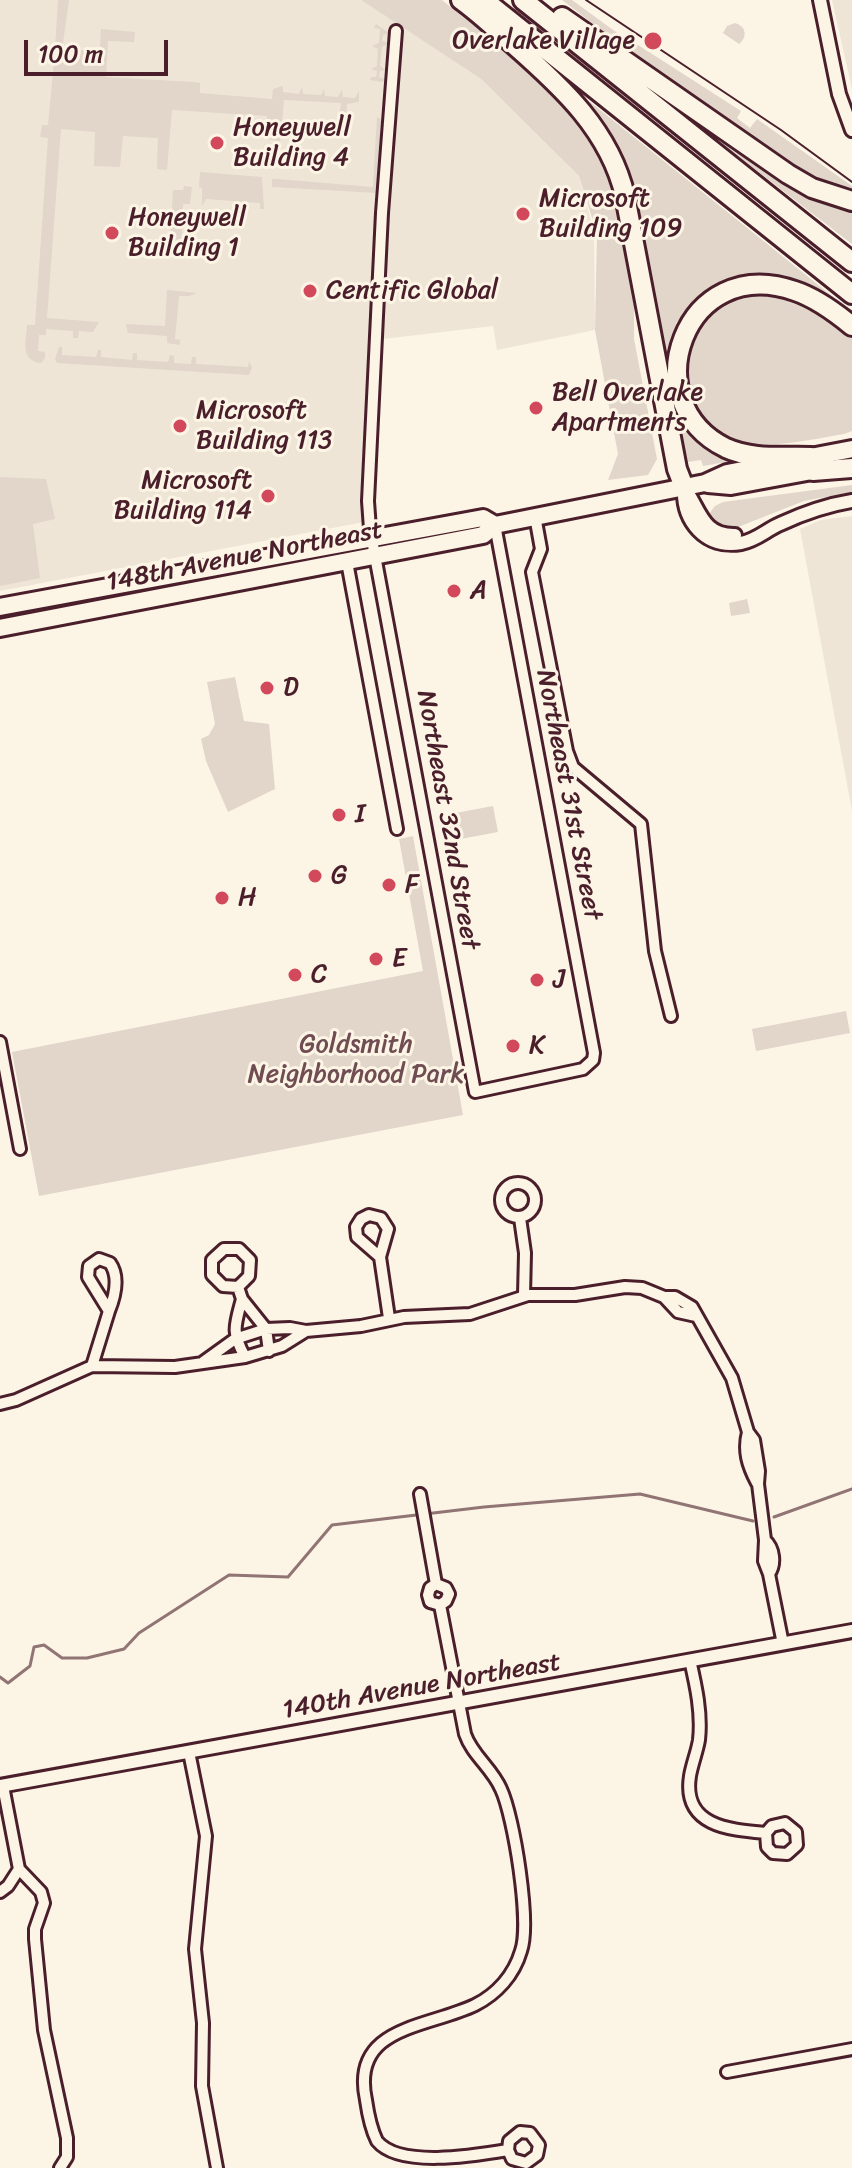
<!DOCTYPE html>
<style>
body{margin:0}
#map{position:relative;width:852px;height:2168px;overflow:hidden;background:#fcf5e5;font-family:Sriracha,sans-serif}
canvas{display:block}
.scale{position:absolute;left:24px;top:40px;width:144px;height:36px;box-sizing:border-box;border:4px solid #4a1f2b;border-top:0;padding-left:10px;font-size:24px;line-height:28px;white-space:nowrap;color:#4a1f2b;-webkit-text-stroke:6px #fcf5e5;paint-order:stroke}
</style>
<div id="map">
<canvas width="852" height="2168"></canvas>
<div class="scale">100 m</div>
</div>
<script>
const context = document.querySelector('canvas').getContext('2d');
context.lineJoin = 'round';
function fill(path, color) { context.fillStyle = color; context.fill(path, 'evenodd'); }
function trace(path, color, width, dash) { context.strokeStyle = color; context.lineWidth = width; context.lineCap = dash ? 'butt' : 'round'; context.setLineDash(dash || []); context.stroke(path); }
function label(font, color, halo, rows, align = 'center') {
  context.font = font + ' Sriracha,sans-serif'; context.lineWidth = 6; context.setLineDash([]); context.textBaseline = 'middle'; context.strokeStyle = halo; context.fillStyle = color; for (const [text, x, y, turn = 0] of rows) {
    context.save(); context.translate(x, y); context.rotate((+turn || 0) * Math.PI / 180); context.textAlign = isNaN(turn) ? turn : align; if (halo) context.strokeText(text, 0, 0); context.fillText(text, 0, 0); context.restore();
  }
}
fill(new Path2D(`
 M0,0h361l120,79 98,97 15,55 1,99 -98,20 -4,-24 -118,14 -11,182 -364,69z
 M832,0h20v89z
 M852,516v295l-52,-282 21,-9z`), '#eee5d7');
fill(new Path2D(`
 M58,0h11l-7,50 -7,-3z
 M361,0h81l56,45 58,54 35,42 19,39 8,31 16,94v34l23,120 -9,16 -40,5 10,-26 -23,-124 2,-96 -18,-58 -98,-97z
 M562,0h10l48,35 1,-1 120,77 -4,7 13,10 7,-9 95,67v5c-45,-7 -87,-42 -123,-67 -57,-40 -112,-82 -167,-124z
 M735,23c11,3 13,14 4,21l-16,-11 4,-7z
 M376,24l13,9 -6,2 -1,6 7,2 -7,4 -2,19 6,4 -6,1 -1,6 6,2 -2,3 -13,-2 1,-3h5l1,-6 -6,-2 6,-3 1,-17 -6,-3 7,-3 1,-14 -6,-1z
 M101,29l34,3 -1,10 -26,-1 -2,36 87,5 7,1v10l72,6 1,-10 10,-3v6l16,2 3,-7 1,7 18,1 3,-6 1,7 13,1 4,-7 1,7 12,1 4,-7v11l-12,2 -1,16 -7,-1 2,-16 -57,-3 -4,41 -14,-2 1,-23 -95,-6 -5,60 -10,-1 1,-31 -35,-2 -3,31 -26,-1 1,-34 -34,-3 -14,189 52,4 -6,10 -14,-1 -1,7h-5v-7l-27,-2v6h-7l-1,16 7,1v6l-4,5c-21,-2 -15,-22 -14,-38h8l13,-187 -8,-1 2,-12h6l6,-64 12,1 1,-8h10l4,-4 19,1z
 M579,93l273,219v4l-42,-29 -17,-7 -42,-4 -25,4 -26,16 -24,27 -9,51 -32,-172 -17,-53 -42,-54z
 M377,117l4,2 -4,74 -105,-6v-8h5l96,8z
 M724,141l54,37 74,29v37l-130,-100z
 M200,172l62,5 2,32h-4v-6l-54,-4 -4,7v-18l-3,-1z
 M184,186l8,1 -2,17h-7l-2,45 5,3 -16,-2 3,-60h10z
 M167,290l30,3 -8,3h-10l-4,43 5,1v5l-13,-2v-7l-39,-3 -2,-9 39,2z
 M765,295c34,7 60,22 87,44v92l-8,3c-32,5 -73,16 -105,7 -52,-15 -69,-88 -30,-125 16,-15 36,-19 56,-21z
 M59,347h3v8l34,2 2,-7h3v7l31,3 1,-7h4v7l31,2 2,-7 4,1v7l17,1 1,-7h4v7l52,3 1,-6 3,7 -3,7 -192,-12 -2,-4z
 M673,400c17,32 27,42 59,58v3l-29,5 -2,-6 -13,2z
 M0,477l46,2 9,40 -22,5 7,54 -40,8z
 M852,485v7l-48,9 -66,26c-13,0 -22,-2 -29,-13l6,-8 8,-4z
 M747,599l3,14 -19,3 -2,-13z
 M235,677l9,44 25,3 6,65 -47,23 -22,-51 -5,-22 8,-4 6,-11 -8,-42z
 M493,806l5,26 -48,9 -5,-26z
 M413,836l50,279 -424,81 -27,-144 411,-81 -24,-132z
 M846,1011l4,22 -94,18 -4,-22z`), '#e2d5ca');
trace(new Path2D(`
 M774,1517l78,-28
 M0,1677l8,6 22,-17 4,-19 10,-2 18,13h25l37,-9 15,-16 90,-58 59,2 44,-52 152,-18 156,-13 113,27`), '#917474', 3);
const minor = new Path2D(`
 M396,31l-14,182 -14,288 2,28 105,563 108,-23 10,-9 1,-7 -99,-528
 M535,516l6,33 -9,23 35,179 6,16 68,57 14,127 16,65
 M347,562l50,267
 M0,1042l20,107
 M501 1200a17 17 0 1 1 34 0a17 17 0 1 1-34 0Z
 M520,1218l5,35 -1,42
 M380,1257l8,-28 -7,-11 -12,-3 -8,4 -5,8 1,10 23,20 9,61
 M238,1287l-15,-1 -11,-11v-15l12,-11h15l11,11 -1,16 -11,11 4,12 24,30 3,22
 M664,1297l14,15 18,4
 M242,1299c-7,26 -11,33 3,58
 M203,1362l32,-23 31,-10 24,-1 16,3 55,-5 43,-9 66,-3 58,-19h47l50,-8 17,1 22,9h11l17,10 40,71 16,54 6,8 5,31 -1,13 7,56 -1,21 5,13 14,70
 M92,1366l17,-55 -21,-34 1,-11 10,-7 11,4c10,14 5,33 -1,48
 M0,1404l16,-4 76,-34 83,1 70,-10 37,-11 24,-15
 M748,1432c-5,19 0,34 9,51
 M420,1494l16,90
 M765,1540c9,8 11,24 4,34
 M440,1605l6,-4 3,-7 -3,-6 -10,-4 -6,4 -2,7 2,7 10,3 25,129c7,21 27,34 36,55 13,28 30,134 20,162 -7,24 -24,43 -46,54 -48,23 -125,21 -109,95 2,14 5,29 11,41 22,27 95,15 131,9l4,9 14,4 11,-8 2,-10 -9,-12 -10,-1 -11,9 -1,9
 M690,1660c6,26 12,53 9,80 -2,12 -7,24 -9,36 -8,51 41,54 76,57l1,14 6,6 14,1 10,-9 -1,-13 -11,-9 -13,3 -6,7
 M189,1752l17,84 -11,113 8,74 -1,63 15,82
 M3,1786l16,83 22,23 3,11 -9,26v10l9,91 23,108v19l-7,11
 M0,1892l8,-6 11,-17
 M727,2072l125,-23`);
const tertiary = new Path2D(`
 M820,0l19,94 13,36
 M684,487c-2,34 21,62 57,56 16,-3 25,-13 39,-19 24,-11 47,-19 72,-23
 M684,487c16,22 18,49 51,48
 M0,1786l852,-155`);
const primary = new Path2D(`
 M708,484l23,2 92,-17
 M0,607l483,-89 12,7
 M0,628l483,-93 12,-10 210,-42 22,-10 125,-24`);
const motorway = new Path2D(`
 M461,0c18,13 35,29 52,44 49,43 97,87 112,152l52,273 7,18
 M484,0l368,294
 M523,0l329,262
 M562,17l226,157 24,14 40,13
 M811,457c-28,-1 -59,3 -85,-9 -94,-46 -42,-196 69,-157 21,7 40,21 57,35
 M813,471l39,-3`);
trace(minor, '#4a1f2b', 16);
trace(tertiary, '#4a1f2b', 18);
trace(primary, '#4a1f2b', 22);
trace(motorway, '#4a1f2b', 24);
trace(minor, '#fcf5e5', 10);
trace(tertiary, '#fcf5e5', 12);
trace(primary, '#fcf5e5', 16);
trace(motorway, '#fcf5e5', 18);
trace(new Path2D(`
 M586,0l195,130 71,52`), '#4a1f2b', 2);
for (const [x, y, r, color] of [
 [653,41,10,"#d1495b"],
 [217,143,8,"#d1495b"],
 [523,214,8,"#d1495b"],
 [112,233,8,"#d1495b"],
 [310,291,8,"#d1495b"],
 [536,408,8,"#d1495b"],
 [180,426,8,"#d1495b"],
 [268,496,8,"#d1495b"],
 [454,591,8,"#d1495b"],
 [267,688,8,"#d1495b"],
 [339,815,8,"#d1495b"],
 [315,876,8,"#d1495b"],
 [389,885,8,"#d1495b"],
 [222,898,8,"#d1495b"],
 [376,959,8,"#d1495b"],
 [295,975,8,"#d1495b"],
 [537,980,8,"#d1495b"],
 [513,1046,8,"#d1495b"]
]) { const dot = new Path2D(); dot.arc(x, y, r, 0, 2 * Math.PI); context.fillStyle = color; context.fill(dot); trace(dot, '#fcf5e5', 3); }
label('26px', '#4a1f2b', '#fcf5e5', [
 ["Overlake Village",635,41,"right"],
 ["Honeywell",233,128],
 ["Building 4",233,158],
 ["Microsoft",539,199],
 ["Building 109",539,229],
 ["Honeywell",128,218],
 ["Building 1",128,248],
 ["Centific Global",326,291],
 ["Bell Overlake",552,393],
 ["Apartments",552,423],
 ["Microsoft",196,411],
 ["Building 113",196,441],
 ["Microsoft",252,481,"right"],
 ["Building 114",252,511,"right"],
 ["A",470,591],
 ["D",283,688],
 ["I",355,815],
 ["G",331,876],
 ["F",405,885],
 ["H",238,898],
 ["E",392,959],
 ["C",311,975],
 ["J",553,980],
 ["K",529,1046]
], 'left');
label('26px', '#4a1f2b', '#fcf5e5', [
 ["148th Avenue Northeast",245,557,-11],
 ["Northeast 31st Street",568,795,79],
 ["Northeast 32nd Street",447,820,80],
 ["140th Avenue Northeast",422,1687,-10]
]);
label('26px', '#704c53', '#fcf5e5', [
 ["Goldsmith",356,1045],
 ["Neighborhood Park",356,1075]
]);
</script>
